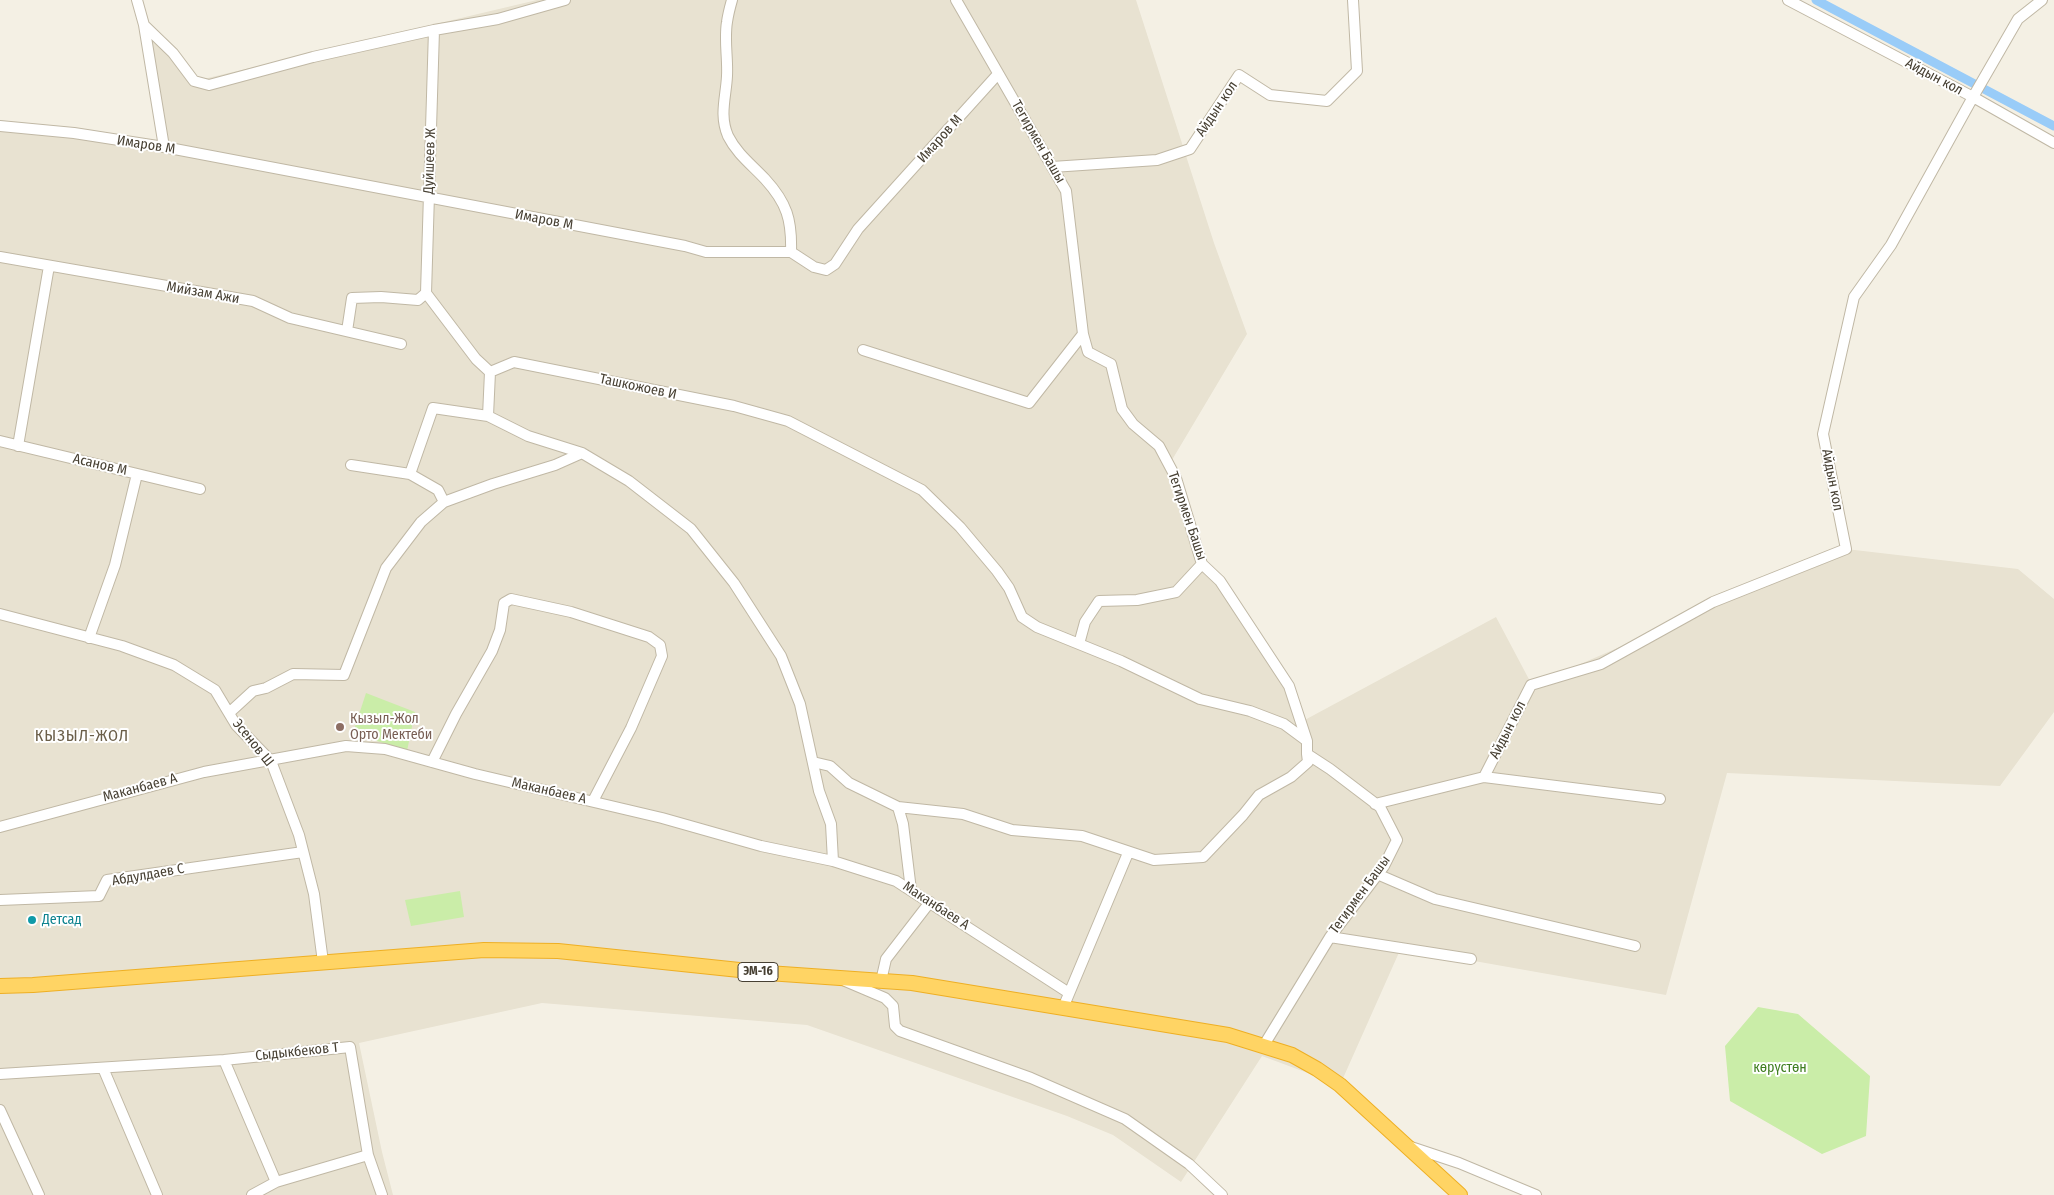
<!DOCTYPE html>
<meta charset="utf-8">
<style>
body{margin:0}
canvas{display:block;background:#f4f0e4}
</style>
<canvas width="2054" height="1195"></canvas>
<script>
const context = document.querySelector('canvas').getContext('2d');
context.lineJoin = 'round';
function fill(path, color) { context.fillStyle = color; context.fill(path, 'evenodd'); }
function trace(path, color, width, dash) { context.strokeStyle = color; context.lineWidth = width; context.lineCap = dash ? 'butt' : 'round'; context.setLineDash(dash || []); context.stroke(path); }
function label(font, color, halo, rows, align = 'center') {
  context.font = font + ' "Fira Sans Condensed",sans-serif'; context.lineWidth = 4; context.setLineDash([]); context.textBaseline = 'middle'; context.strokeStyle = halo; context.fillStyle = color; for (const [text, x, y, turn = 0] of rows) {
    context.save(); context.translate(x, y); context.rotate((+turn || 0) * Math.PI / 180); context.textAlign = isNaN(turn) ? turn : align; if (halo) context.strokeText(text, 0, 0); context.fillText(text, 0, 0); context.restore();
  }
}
fill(new Path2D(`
 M537,0h599l78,243 33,91 -78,131 33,99 82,114 17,44 195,-105 36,68 314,-136 172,20 36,30v113l-54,74 -273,-13 -61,222 -265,-47 -61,137 -78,-29 -81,126 -68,-47 -46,-19 -260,-91 -265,-22 -183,40 23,109 11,43h-393v-1065l164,17 -20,-122 51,56z`), '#e8e2d1');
fill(new Path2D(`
 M366,693l49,19 -8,39 -54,-18z
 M460,891l4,26 -53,9 -6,-26z
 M1758,1007l40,7 72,62 -4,60 -44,18 -92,-53 -5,-55z`), '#caeda8');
trace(new Path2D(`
 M1816,0l238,126`), '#99ccf8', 9);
const minor = new Path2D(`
 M137,0l7,25 20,122
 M732,0c-2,7 -4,15 -5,22 -3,18 1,36 0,54 -1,21 -8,39 1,60 9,18 24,29 37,43 22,24 27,41 26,73
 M956,0l110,191 17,143 5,18 23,12 11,45 11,15 26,22 17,32 26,86 18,17 69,105 18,55v13l23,15 50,38 17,33 -13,26 -54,71 -66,108
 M2042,0l-24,19 -45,78 81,46
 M144,25l29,28 21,28 15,4 104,-28 121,-27 64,-11 67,-19
 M0,126l74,7 90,14 521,99 21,6h85l23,15 12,3 9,-6 23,-35 140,-155
 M1052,167l105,-7 33,-11 49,-74 31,20 57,6 30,-30 -4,-71
 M0,257l253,44 37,17 111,26
 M426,293l8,-263
 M426,293l50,66 14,13
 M347,331l5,-33 29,-1 37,3 8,-7
 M863,350l166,53 54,-69
 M490,372l24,-10 220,44 54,15 134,69 38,37 37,44 12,17 13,29 15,10 84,34 79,38 50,12 34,13 23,17
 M488,416l2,-44
 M0,441l200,48
 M18,446l31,-180
 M351,465l59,9 28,16 6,12
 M410,474l23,-66 55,8 40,20 54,17 47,28 62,48 43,54 47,73 19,48 19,87 12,33 2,37
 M0,614l122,32 52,19 41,25 21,35 35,36 28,74 15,59 9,68
 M89,638l26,-73 22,-91
 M1079,644l6,-22 14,-21 38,-1 39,-8 26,-28
 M229,713l24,-22 13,-3 27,-14 51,1 42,-107 35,-46 23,-20 49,-18 62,-19 27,-12
 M432,762l24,-48 36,-63 8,-21 4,-27 7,-4 60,13 78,25 11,8 2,11 -31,72 -38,73
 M813,762l17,4 19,17 49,24 65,7 49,16 70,6 72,24 49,-3 40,-42 16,-20 32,-18 17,-15 -1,-8
 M1484,777l176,22
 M1375,804l109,-27 47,-92 70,-21 112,-62 133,-53 -23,-115 31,-137 37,-52 82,-148 -185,-97
 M898,807l5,17 8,66
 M0,827l204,-55 142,-26 39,3 90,25 187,44 99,28 72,15 63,20 173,112
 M1377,874l58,25 200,47
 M0,900l99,-4 8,-16 196,-28
 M1330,937l141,22
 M845,981l40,17 8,8 2,20 5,5 131,47 94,41 64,45 33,31
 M881,981l5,-22 44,-57
 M1063,1008l65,-155
 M224,1060l52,122
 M103,1068l54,127
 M0,1074l224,-14 126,-13 18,108 14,40
 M0,1110l39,85
 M1411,1147l48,16 77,32
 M252,1195l24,-13 92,-27`);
const highway = new Path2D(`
 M0,986l33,-1 451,-35 74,1 210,22 144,10 316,52 64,20 25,14 23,16 120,110`);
trace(minor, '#c0b8a5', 12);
trace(highway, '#eeaf24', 16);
trace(minor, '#fff', 10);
trace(highway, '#ffd464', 14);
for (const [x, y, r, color] of [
 [340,727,5,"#8d6e63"],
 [32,920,5,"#0f9aa8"]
]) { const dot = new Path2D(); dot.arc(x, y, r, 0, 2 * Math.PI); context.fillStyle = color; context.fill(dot); trace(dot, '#fff', 2); }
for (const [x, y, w] of [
 [758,972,40]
]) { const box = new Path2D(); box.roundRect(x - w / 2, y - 9.5, w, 19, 4); context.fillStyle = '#fff'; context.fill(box); trace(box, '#474033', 1); }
label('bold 12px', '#474033', null, [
 ["ЭМ-16",758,972]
]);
label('14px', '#474033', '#fff', [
 ["Айдын кол",1934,77,28],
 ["Айдын кол",1217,109,-56],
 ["Имаров М",940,139,-48],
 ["Тегирмен Башы",1038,142,60],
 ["Имаров М",146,145,9],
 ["Дуйшеев Ж",430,161,-88],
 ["Имаров М",544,220,11],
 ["Мийзам Ажи",203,293,10],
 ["Ташкожоев И",638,387,12],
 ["Асанов М",100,465,13],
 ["Айдын кол",1832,480,79],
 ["Тегирмен Башы",1187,516,71],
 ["Айдын кол",1508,730,-63],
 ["Эсенов Ш",253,743,51],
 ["Маканбаев А",140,788,-15],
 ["Маканбаев А",549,791,13],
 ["Абдулдаев С",148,875,-10],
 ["Тегирмен Башы",1360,895,-54],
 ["Маканбаев А",936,906,33],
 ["Сыдыкбеков Т",297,1052,-6]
]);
label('14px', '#785e54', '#fff', [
 ["Кызыл-Жол",350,719],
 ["Орто Мектеби",350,735]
], 'left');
label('14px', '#0d838f', '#fff', [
 ["Детсад",42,920]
], 'left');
label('14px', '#3f7e20', '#fff', [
 ["көрүстөн",1780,1068]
]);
context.letterSpacing = '1px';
label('16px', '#6b5f49', '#fff', [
 ["КЫЗЫЛ-ЖОЛ",82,737]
]);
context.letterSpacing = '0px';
</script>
